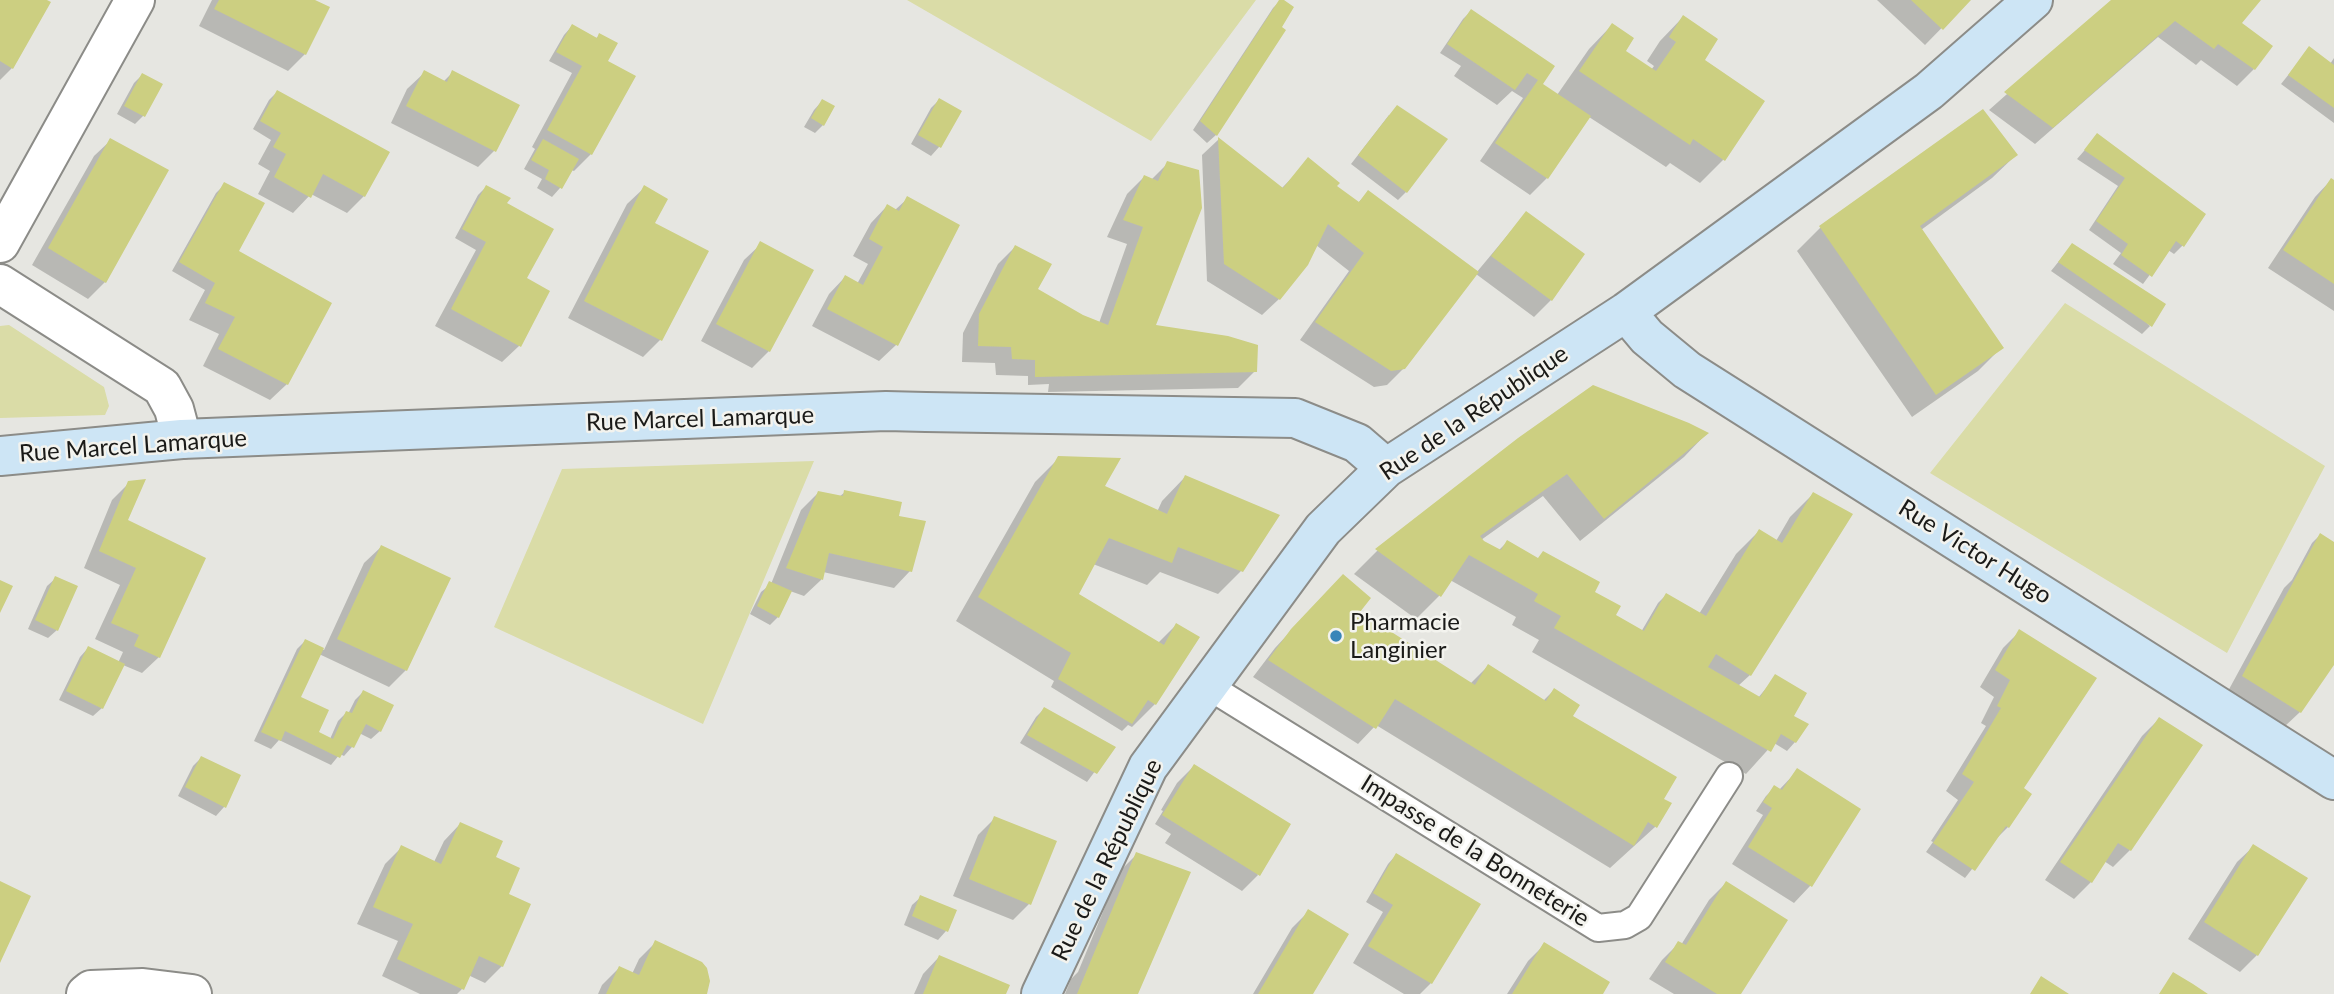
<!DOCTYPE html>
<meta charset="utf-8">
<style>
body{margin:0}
canvas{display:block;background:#e6e6e1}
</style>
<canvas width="2334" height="994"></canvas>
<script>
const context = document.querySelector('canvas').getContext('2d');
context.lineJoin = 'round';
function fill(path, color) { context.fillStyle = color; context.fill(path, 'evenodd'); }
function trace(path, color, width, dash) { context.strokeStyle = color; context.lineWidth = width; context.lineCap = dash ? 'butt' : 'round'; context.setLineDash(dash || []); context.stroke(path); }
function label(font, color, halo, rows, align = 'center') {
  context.font = font + ' Lato,sans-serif'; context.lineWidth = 5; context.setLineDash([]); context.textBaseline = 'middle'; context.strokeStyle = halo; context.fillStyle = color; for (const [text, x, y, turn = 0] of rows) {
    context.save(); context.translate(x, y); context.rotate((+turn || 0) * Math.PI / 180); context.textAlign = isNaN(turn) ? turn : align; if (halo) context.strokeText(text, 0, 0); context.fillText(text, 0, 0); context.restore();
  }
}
fill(new Path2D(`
 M907,0h349l-105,141z
 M2065,303l260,163 -98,187 -297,-180z
 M9,325l95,62 5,19 -4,9 -105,3v-92z
 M814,461l-111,263 -209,-97 68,-158z`), '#dadca7');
fill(new Path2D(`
 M0,0h43l-31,68 -12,12z
 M212,0h99l-6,54 -17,17 -89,-45z
 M1281,0l-65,135 -9,8 -14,-13 80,-122z
 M1877,0h92l-44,45z
 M2113,0h145l-18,23 31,23 -17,23 -17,17 -36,-26 -5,5 -38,-28 -123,107 -46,-34z
 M1471,11l82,55 -12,18 16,11 32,-46 23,-24 11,26 28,19 3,-4 -7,-5 13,-20 23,-24 19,43 21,100 -23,23 -30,-20 -4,4 -77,-50 -42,61 -17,17 -50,-34 43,-63 -11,-7 -15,14 -43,-29 7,-10 -21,-13 23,-34z
 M572,26l23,13 5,-4 6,26 28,16 -43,77 -17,17 -3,-1 -11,18 -8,9 -15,-9 5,-9 -18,-10 11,-20 -3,-2 40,-74 -23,-12 15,-26z
 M2309,49l21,15 4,-6v65l-53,-39z
 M424,73l19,9 9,-9 43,77 -17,17 -87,-44 16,-34z
 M142,75l1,41 -8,8 -18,-10 17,-31z
 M277,92l87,104 -17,17 -36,-19 -18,19 -35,-19 12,-23 -12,-7 13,-24 -18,-11 16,-29z
 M939,100l20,12 -20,35 -8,9 -20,-12 20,-36z
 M822,101l1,24 -8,8 -11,-6 10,-17z
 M1983,111l33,44 -24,23 -71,52 80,118 -23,23 -66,46 -115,-166 23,-23z
 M1389,115l17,77 -8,8 -47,-36z
 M2097,136l86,109 -9,9 -6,-4 -25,34 -30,-20 8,-11 -32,-23 29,-44 -41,-27z
 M1219,139l62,50 28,-29 25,27 24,16 10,-11 108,81 50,-60 25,87 -17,17 -58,-43 -72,94 -17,17 -13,2 -74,-47 49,-69 -33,-26 -37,54 -17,16 -55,-34 -5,-126z
 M111,140l-6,142 -17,17 -56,-34 62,-109z
 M1168,163l-14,163 101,45 -17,17 -190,4 1,-8 -21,1v-9l-32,-1 -1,-12 -33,-1 1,-29 35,-69 17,-17 20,43 47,26 17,7 28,-79 -20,-7 20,-43 17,-17 7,3z
 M2331,180l3,2v129l-66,-43 47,-71z
 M225,184l1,61 61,139 -17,16 -67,-34 16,-32 -30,-14 16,-30 -33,-19 44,-78z
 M486,187l19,17 19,75 -5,67 -17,16 -67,-36 41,-76 -21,-12 23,-43z
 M644,188l9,36 53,28 -46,88 -17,17 -75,-39 59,-114z
 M907,199l-11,146 -17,16 -67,-35 17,-32 16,-17 12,7 11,-20 -15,-8 18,-33 16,-17 8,4z
 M761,244l8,107 -17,17 -51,-27 43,-81z
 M2072,245l78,81 -8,8 -91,-63z
 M1706,434l-22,23 -104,84 -37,-45 -62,44 17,11 9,-9 85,51 21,22 28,17 17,-29 8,-8 33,19 37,-60 23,-23 17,10 14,-24 23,-23 -63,181 -12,11 20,12 18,-22 14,42 5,24 -8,9 -13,-8 -28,31 -214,-122 7,-12 -27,-15 4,-8 -66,-37 -11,16 -23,23 -62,-45 23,-23 142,-112z
 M1059,458l44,29 54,25 5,-11 23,-24 56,94 -23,23 -58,-22 -13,13 -54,-21 -16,31 81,48 18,-18 -21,79 -23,23 -4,-2 -6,6 -71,-44 3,-6 -98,-60 79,-139z
 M129,483l-3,37 33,137 -17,16 -19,-8 -21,43 -9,8 -34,-16 21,-43 8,-9 30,15 5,-11 -28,-13 25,-54 -36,-17 28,-68z
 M845,492l52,25 13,54 -16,17 -71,-16 -2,8 -17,16 -14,-5 -12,26 -8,8 -20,-11 11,-22 10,-8 30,-74 17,-17 21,4z
 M2320,535l14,9v118l-34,50 -17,16 -56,-35 57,-105 8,-8 20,-37z
 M381,547l25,123 -17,17 -70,-33 -20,44 18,35 13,6 8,-18 8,-8 2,1 7,-14 8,-8 17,39 -9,8 -12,-6 -7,14 -8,9 -4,-2 -9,11 -52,-25 -8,9 -17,-8 43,-92 8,-8 19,9 40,-87z
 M56,578l1,52 -9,8 -20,-9 19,-43z
 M1326,593l144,91 18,-18 55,35 11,-11 17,27 98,87 -14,23 -45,41 -234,-143 -18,19 -105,-67 22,-29z
 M2019,632l2,157 -13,38 -15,15 -28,36 -39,-26 7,-10 -2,-1 27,-41 -12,-9 40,-65 -5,-3 13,-26 -14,-10 23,-39z
 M1044,709l69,38 -26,35 -67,-39 16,-26z
 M2159,719l-29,131 -17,17 -9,-6 -13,21 -17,17 -29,-19 97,-144z
 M201,758l38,18 -15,31 -8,9 -38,-20 15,-30z
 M1194,766l64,109 -16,16 -77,-48 6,-9 -16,-10 8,-13 -2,-1 16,-27z
 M1797,771l61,39 -48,76 -16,17 -62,-39 31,-49 -7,-4 10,-15 9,-9 4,3z
 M995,818l34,86 -16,16 -60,-24 25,-61z
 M460,824l34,34 13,37 -5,71 -17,17 -17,-8 -6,14 -5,5h-37l-38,-18 16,-35 -41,-17 28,-60 17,-17 32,15 10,-21z
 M2254,846l3,109 -17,17 -52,-33 49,-77z
 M1137,854l-1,140h-71l6,-15 7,-7 42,-101z
 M1396,855l82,50 -47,78 -11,11h-16l-51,-31 30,-51 -17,-10 22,-38z
 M1726,883l12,111h-64l-25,-15 13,-19 17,-17 2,2 28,-45z
 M921,897l34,14 -9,20 -8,9 -34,-15 8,-20z
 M1309,911l2,83h-58l39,-66z
 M655,943l49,51h-106l4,-9 17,-17 13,6 7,-15z
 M1544,945l57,49h-94l21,-33z
 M939,957l65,37h-90l9,-20z`), '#0003');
fill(new Path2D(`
 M0,0h47l4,2 -38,67 -13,-8z
 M219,0h96l15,7 -24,48 -92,-46z
 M1279,0h5l10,7 -12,20 4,3 -69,106 -17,-15z
 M1911,0h60l-28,30z
 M2111,0h150l-19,23 31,23 -18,24 -37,-26 -4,5 -39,-28 -122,107 -49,-36z
 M1471,9l84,57 -12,18 48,32 -43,63 -53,-36 43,-63 -11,-7 -12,17 -68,-46z
 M1683,15l35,24 -13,21 60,41 -40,60 -32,-22 -3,6 -111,-74 33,-48 22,15 -8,13 30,20 20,-29 -7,-5z
 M572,24l25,14 2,-5 19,10 -10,18 28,15 -44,79 -45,-25 35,-64 -26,-14z
 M2309,46l25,19v43l-46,-33z
 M424,70l23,12 5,-12 68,35 -24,47 -90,-46z
 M142,73l21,11 -18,33 -21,-11z
 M277,90l113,62 -25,45 -42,-23 -12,24 -37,-21 12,-23 -13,-7 8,-14 -21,-12z
 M939,98l23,13 -21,37 -23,-13z
 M822,99l13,7 -11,20 -13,-8z
 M1397,105l51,34 -41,54 -49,-38z
 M1983,109l35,46 -98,71 84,122 -68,47 -117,-169z
 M2097,133l109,81 -22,33 -8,-6 -24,36 -31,-22 7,-11 -32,-23 29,-43 -41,-28z
 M1218,137l65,51 25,-31 32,26 -3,3 22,16 9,-12 111,82 -74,97 -14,2 -76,-49 49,-69 -36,-29 -20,41 -28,35 -56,-36z
 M110,138l59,32 -63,113 -58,-35z
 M543,139l36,20 -17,30 -17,-10 4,-9 -18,-10z
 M1167,161l32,9 3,38 -46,117 72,11 30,9 -1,27 -222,5v-17l-23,-1 -1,-12 -33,-1 1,-32 36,-69 37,19 -14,25 45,26 25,10 35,-98 -20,-7 21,-45 14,6z
 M2331,178l3,2v104l-51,-34z
 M224,182l41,21 -26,48 93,52 -44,82 -70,-36 17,-32 -30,-14 10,-20 -36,-21z
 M486,185l25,13 -4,5 47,26 -27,49 23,13 -29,56 -70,-38 35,-67 -24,-13z
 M644,185l24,14 -13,24 54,28 -47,90 -78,-40z
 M907,196l53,29 -62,121 -71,-37 18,-34 18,10 20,-38 -14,-8 18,-35 12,7z
 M1526,211l59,43 -33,47 -61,-45z
 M760,241l54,29 -44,82 -54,-28z
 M2072,243l94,61 -14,23 -94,-65z
 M1593,385l96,38 20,10 -105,86 -37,-45 -87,62 4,5 17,9 6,-10 31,18 5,-7 57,31 -5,10 26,14 -5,9 28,16 22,-38 40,23 53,-87 23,14 31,-51 40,22 -102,162 -35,-22 -8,13 52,30 15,-23 32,19 -13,23 15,8 -13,19 -15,-9 -10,18 -217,-124 7,-12 -27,-15 4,-7 -69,-39 -28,42 -66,-48 143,-111z
 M1058,456l63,2 -16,28 62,28 18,-39 95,40 -37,57 -65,-25 -6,16 -63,-25 -30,56 85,51 12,-22 24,14 -44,68 -8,-5 -16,24 -74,-45 13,-26 -93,-56z
 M146,479l-18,41 78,38 -46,100 -26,-12 5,-11 -28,-12 25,-55 -37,-17 29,-70z
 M844,490l58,12 -3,14 27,5 -14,51 -83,-19 -6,27 -37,-12 32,-77 25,5z
 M2320,533l14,9v123l-33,48 -59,-37z
 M381,545l70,33 -44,93 -70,-32z
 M1343,574l28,24 -11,14 115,73 13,-21 58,37 8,-13 26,17 -7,11 104,61 -13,22 8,4 -15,25 -9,-6 -14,24 -239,-147 -19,30 -108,-69 23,-31z
 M55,576l23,10 -20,45 -23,-11z
 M0,580l13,6 -13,27z
 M769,581l23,10 -13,27 -22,-12z
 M2019,629l78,49 -73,110 8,6 -23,34 -3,-2 -31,45 -42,-28 41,-61 -12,-8 39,-66 -4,-2 13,-26 -15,-10z
 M305,639l19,9 -23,49 28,13 -10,22 14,7 13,-28 6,2 11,-23 31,15 -13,27 -15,-8 -12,24 -7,-3 -7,13 -55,-27 -4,10 -20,-9z
 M88,646l37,18 -22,45 -37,-18z
 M1044,707l72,40 -19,27 -70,-39z
 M2159,717l44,28 -72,106 -13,-8 -26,40 -32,-21z
 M201,756l40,19 -15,33 -41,-21z
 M1194,764l97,60 -31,52 -98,-61z
 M1797,768l64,41 -49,78 -64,-40 24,-39 -9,-6 11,-17 8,5z
 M994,816l63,25 -26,64 -62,-26z
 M460,822l43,19 -7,16 24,11 -11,26 22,10 -28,63 -24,-11 -15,34 -67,-31 16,-35 -40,-17 28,-62 40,19z
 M2253,844l55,34 -50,78 -54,-34z
 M1136,852l55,20 -53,122h-61z
 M1396,853l85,51 -49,80 -64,-38 25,-41 -20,-12z
 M0,881l31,15 -31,67z
 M1726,881l62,39 -47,74h-24l-52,-32 13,-21 8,4z
 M920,895l37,15 -9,22 -36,-16z
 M1308,909l41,25 -36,60h-55z
 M655,940l47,22 5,6 3,13 -3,13h-101l13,-28 20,9z
 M1544,942l66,40 -7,12h-91z
 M939,955l71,30 -4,9h-83z
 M2173,972l20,12 15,10h-49z
 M2041,976l28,18h-39z`), '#cccf81');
const lane = new Path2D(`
 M1208,686l390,242 27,-3 14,-8 90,-141`);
const street = new Path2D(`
 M0,243l135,-243
 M0,284l162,103 12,22 8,30
 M86,994l5,-4 52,-2 49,6`);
const secondary = new Path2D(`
 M1626,312l21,25 40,33 647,410
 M0,456l182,-17 704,-28 40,1 369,6 62,25 29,25
 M1041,994l107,-227 175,-238 63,-61 240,-156 303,-221 104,-91`);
trace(lane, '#8c8c88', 30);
trace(street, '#8c8c88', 42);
trace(secondary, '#8c8c88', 42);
trace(lane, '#fff', 26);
trace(street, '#fff', 38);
trace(secondary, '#cde5f5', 38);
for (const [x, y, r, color] of [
 [1336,636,7,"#3885b8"]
]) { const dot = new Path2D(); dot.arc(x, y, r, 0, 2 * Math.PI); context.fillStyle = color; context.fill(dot); trace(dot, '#f3f3ee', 2.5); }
label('24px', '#1a1a18', '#f3f3ee', [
 ["Rue de la République",1474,413,-34],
 ["Rue Marcel Lamarque",700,419,-2],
 ["Rue Marcel Lamarque",133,446,-4],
 ["Rue Victor Hugo",1975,552,32],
 ["Impasse de la Bonneterie",1475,851,32],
 ["Rue de la République",1107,860,-64]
]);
label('24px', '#1a1a18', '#f3f3ee', [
 ["Pharmacie",1350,622],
 ["Langinier",1350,650]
], 'left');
</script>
